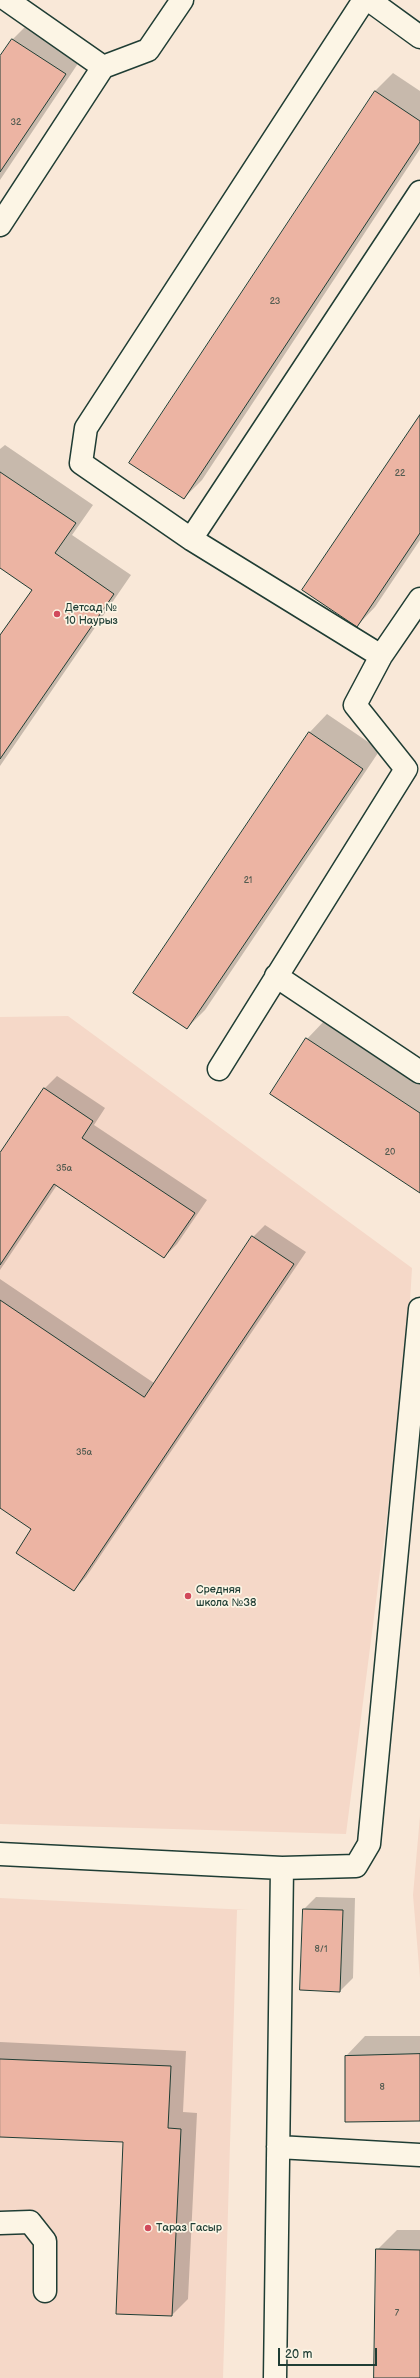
<!DOCTYPE html>
<meta charset="utf-8">
<style>
body{margin:0}
#map{position:relative;width:420px;height:2378px;overflow:hidden;background:#f9e8d8;font-family:"Balsamiq Sans",sans-serif}
canvas{display:block}
.scale{position:absolute;left:278px;top:2348px;width:99px;height:18px;box-sizing:border-box;border:2px solid #1f3d34;border-top:0;padding-left:5px;font-size:12px;line-height:14px;white-space:nowrap;color:#1f3d34;-webkit-text-stroke:3px #fcf5e5;paint-order:stroke}
</style>
<div id="map">
<canvas width="420" height="2378"></canvas>
<div class="scale">20 m</div>
</div>
<script>
const context = document.querySelector('canvas').getContext('2d');
context.lineJoin = 'round';
function fill(path, color) { context.fillStyle = color; context.fill(path, 'evenodd'); }
function trace(path, color, width, dash) { context.strokeStyle = color; context.lineWidth = width; context.lineCap = dash ? 'butt' : 'round'; context.setLineDash(dash || []); context.stroke(path); }
function label(font, color, halo, rows, align = 'center') {
  context.font = font + ' "Balsamiq Sans",sans-serif'; context.lineWidth = 3.5; context.setLineDash([]); context.textBaseline = 'middle'; context.strokeStyle = halo; context.fillStyle = color; for (const [text, x, y, turn = 0] of rows) {
    context.save(); context.translate(x, y); context.rotate((+turn || 0) * Math.PI / 180); context.textAlign = isNaN(turn) ? turn : align; if (halo) context.strokeText(text, 0, 0); context.fillText(text, 0, 0); context.restore();
  }
}
fill(new Path2D(`
 M68,1016l344,252 -6,101 -60,465 -346,-10v-807z
 M420,1816v162l-7,-83z
 M0,1898l249,12h-12l-14,468h-223z`), '#f5d8c8');
fill(new Path2D(`
 M31,21l52,35 -83,124v-122l13,-19z
 M393,73l27,18v58l-218,331 -18,18 191,-407z
 M420,417v123l-45,67 -18,19z
 M5,445l88,60 -21,30 59,40 -131,191v-131l33,-46 -33,-22v-118z
 M327,714l53,36 -175,260 -18,18 122,-295z
 M326,1019l94,61v111l-149,-98 36,-54z
 M57,1076l48,32 -11,17 113,75 -30,44 -13,13 -107,-72 -57,85v-115l45,-67z
 M265,1225l41,27 -220,325 -12,13 -41,-61 -33,-22v-228l154,104 99,-146z
 M316,1897l39,1 -2,80 -13,13 -36,-82z
 M365,2036h55v84l-74,-64z
 M0,2042l186,9 -3,61 14,1 -9,186 -16,16 -48,-174 -124,-5z
 M397,2230h23v148h-45l2,-128z`), '#0003');
const building = new Path2D(`
 M12,39l54,35 -66,98v-116z
 M375,91l45,30v21l-236,357 -55,-36z
 M420,415v118l-63,94 -55,-37z
 M0,472l76,51 -21,30 59,41 -114,165v-124l32,-45 -32,-22z
 M309,732l54,37 -176,260 -54,-36z
 M306,1038l114,75v80l-150,-99z
 M44,1088l49,33 -11,17 113,75 -31,45 -110,-74 -54,81v-112z
 M252,1236l42,28 -220,327 -58,-38 15,-24 -31,-21v-208l144,97z
 M303,1909l40,1 -3,82 -40,-2z
 M420,2054v67l-75,1v-66z
 M0,2059l171,7 -3,62 13,1 -9,187 -56,-2 7,-172 -123,-5z
 M376,2249l44,1v128h-46z`);
fill(building, '#ecb4a3');
trace(building, '#1f3d34', 1);
const minor = new Path2D(`
 M7,0l96,67 45,-17 34,-50
 M364,0l-278,428 -5,35 110,76 190,117
 M369,0l51,37
 M0,225l103,-158
 M191,539l229,-347
 M276,976l144,96
 M219,1069l187,-300 -51,-64 26,-49 39,-57
 M0,1854l282,14 74,-2 13,-22 51,-535
 M278,2147l142,8
 M0,2223l30,-1 15,19v50
 M275,2378l7,-510`);
trace(minor, '#1f3d34', 25);
trace(minor, '#fcf5e5', 22);
for (const [x, y, r, color] of [
 [57,614,4,"#d1495b"],
 [188,1596,4,"#d1495b"],
 [148,2228,4,"#d1495b"]
]) { const dot = new Path2D(); dot.arc(x, y, r, 0, 2 * Math.PI); context.fillStyle = color; context.fill(dot); trace(dot, '#fcf5e5', 1.5); }
label('9px', '#525b50', null, [
 ["32",16,123],
 ["23",275,302],
 ["22",400,474],
 ["21",248,881],
 ["20",390,1153],
 ["35а",64,1169],
 ["35а",84,1453],
 ["8/1",321,1950],
 ["8",382,2088],
 ["7",397,2314]
]);
label('11px', '#1f3d34', '#fcf5e5', [
 ["Детсад №",65,608],
 ["10 Наурыз",65,621],
 ["Средняя",196,1590],
 ["школа №38",196,1603],
 ["Тараз Гасыр",156,2228]
], 'left');
</script>
